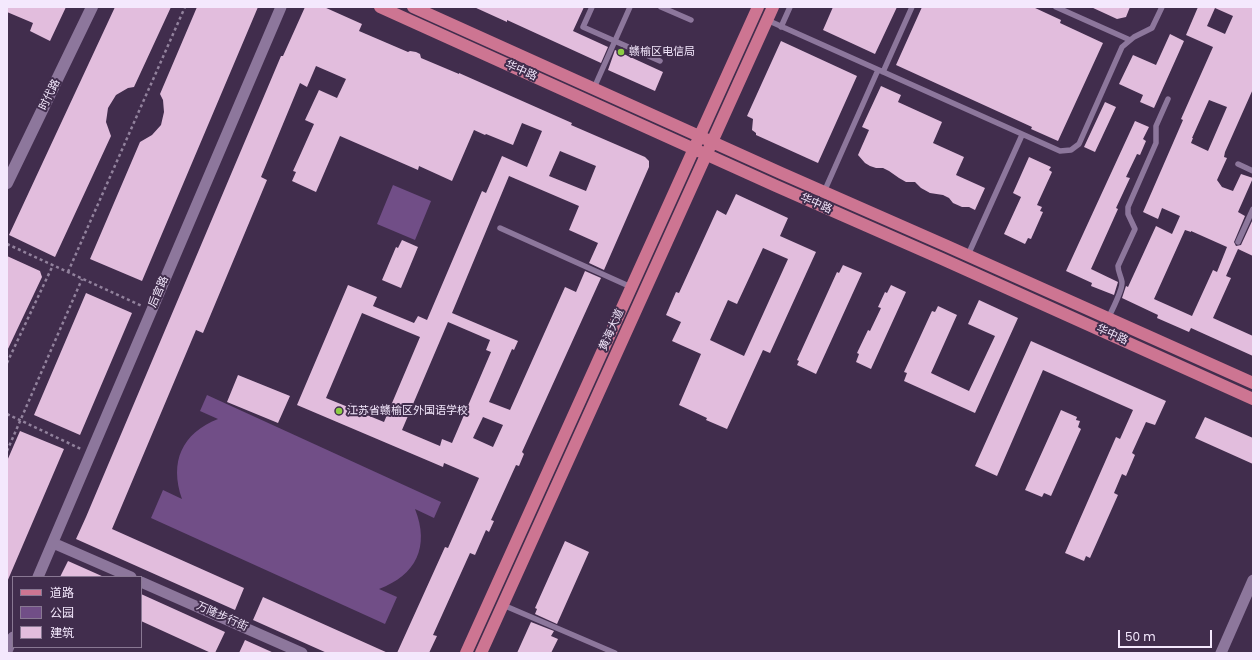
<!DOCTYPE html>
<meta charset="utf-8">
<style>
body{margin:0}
#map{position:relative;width:1260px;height:660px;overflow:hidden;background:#412d4d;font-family:Poppins,"Noto Sans SC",sans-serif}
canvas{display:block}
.frame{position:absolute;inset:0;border:8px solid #f4e8fd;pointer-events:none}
.legend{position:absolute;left:12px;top:576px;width:130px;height:72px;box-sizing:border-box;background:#412d4d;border:1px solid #897893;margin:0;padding:5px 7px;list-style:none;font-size:12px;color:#f4e8fd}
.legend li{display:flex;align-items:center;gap:8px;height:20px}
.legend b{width:20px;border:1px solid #897893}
.scale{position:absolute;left:1118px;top:630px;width:94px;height:18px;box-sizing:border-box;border:2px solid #f4e8fd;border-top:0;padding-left:5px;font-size:12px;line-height:14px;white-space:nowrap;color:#f4e8fd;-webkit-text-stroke:3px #412d4d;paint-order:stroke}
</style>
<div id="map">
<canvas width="1260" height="660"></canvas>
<div class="frame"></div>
<ul class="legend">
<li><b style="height:5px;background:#cd7592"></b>道路</li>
<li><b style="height:11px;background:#714e87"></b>公园</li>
<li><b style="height:11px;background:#e2bddd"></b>建筑</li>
</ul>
<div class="scale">50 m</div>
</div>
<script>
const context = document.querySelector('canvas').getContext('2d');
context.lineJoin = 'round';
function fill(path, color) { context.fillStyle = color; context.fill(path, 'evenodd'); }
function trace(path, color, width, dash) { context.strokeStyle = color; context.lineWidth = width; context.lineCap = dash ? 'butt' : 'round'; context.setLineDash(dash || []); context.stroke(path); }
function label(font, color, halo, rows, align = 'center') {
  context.font = font + ' Poppins,"Noto Sans SC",sans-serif'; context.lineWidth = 4; context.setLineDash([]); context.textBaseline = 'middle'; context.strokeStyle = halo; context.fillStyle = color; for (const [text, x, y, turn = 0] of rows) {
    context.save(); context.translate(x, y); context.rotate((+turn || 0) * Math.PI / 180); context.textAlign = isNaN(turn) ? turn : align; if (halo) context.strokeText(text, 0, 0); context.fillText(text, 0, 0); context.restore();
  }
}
fill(new Path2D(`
 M393,185l38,16 -16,39 -38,-16z
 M207,395l234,107 -7,16 -19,-9c15,38 1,66 -36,80l18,8 -12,27 -234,-106 12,-28 19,9c-13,-37 0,-66 36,-80l-18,-8z`), '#714e87');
fill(new Path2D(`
 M7,7h59l-16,34 -20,-10 3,-8 -26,-11z
 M115,7h56l-37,80 -6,1 -12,7 -8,13 -2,14 5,14 -56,121 -46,-22z
 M197,7h61l-116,274 -52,-22 50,-117 12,-7 9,-10 3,-13 -1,-12 -3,-6z
 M305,7h19l38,17 -3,7 49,21 2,-1 6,1 4,2 1,4 38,16v-1l113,50 -1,2 74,32 4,4v6l-45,103 -15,-7 9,-20 -29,-13 10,-24 -70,-30 -57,137 66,28 -4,9 -2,-1 -23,53 21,8 55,-123 11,5 9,-21 16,7 -79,174 2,2 -5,12 -3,-1 -25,55 3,1 -5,11 -3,-2 -11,25 -5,-2 -37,82 4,1 -8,17h-32l48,-106 3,1 31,-70 -35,-15 -1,4 -146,-62 51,-120 29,12 -4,9 41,17 4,-7 9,4 55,-129 4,2 16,-37 25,11 15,-36 -20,-8 -9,22 -27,-11 -1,1 -11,-5 -22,51 -33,-15 -1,4 -78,-34 -24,56 -24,-11 4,-9 -3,-1 21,-47 -9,-4 14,-30 18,8 9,-19 -30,-13 -9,21 -7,-4 -39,94 6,3 -64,153 -7,-3 -84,199 132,59 -9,22 -159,-71 10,-22 195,-461h2zM560,151l36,15 -10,25 -37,-15zM362,313l58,24 -36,85 -22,-9 1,-4 -13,-6 -2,4 -22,-9zM448,322l42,18 -4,10 5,2 -39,91 -10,-4 -2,7 -38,-16zM483,417l20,8 -10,22 -20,-9z
 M474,7h110l-11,24 35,16 -7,16 -94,-43v2z
 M833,7h64l-22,47 -52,-24z
 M922,7h111l28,13 -1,3 43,20 -45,98 -27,-12 1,-2 -136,-62z
 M1091,7h39l-4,10 -9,2z
 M1198,7h55v82l-28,63 -1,5 3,1 -10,22 5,7 11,4 8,-17 12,4 -15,34 7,4 -11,26 2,4 5,-1 12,-26v37l-15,-7 -12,27 5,2 -18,40 40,18v20l-62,-28 -2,4 -32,-14 1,-3 -36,-17 4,-12 2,1 28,-61 16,8 8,-18 -18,-8 -4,11 -15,-7 40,-92 -2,-1 32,-72 -27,-12zM1215,8l18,8 -8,18 -18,-8zM1209,100l18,7 -19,44 -17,-8 2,-5h-1zM1185,230l6,2v-1l36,16 -10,25 -4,-2 -21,46 -38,-17z
 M1170,34l14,7 -30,67 -14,-6 3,-7 -24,-11 14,-29 23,10z
 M781,41l76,35 -39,87 -62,-28v-2l-4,-3 1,-11 -6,-3z
 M615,50l48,22 -8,19 -47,-21z
 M881,86l20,9 -3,7 44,20 -9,21 31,14 -8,18 29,13 -10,22 -6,-3h-7l-9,-4 -4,-5 -6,-3 -13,-2 -9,-5 -6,-6h-9l-7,-4 -10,-7 -6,-3h-7l-6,-2 -5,-3 -7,-8 11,-25 -7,-3z
 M1105,102l11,5 -21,45 -11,-5z
 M1135,121l14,6 -6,12 3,2 -6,14 -3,-1 -11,23 4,1 -14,30 2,1 -27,60 27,13 -4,13 -23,-9 1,-3 -26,-12z
 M1029,157l22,10 -2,3 3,2 -15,33 5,2 -2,4 3,1 -12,27 -3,-1 -3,6 -21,-10 17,-37 -8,-4z
 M736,194l52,24 -8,18 36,16 -46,101 -7,-3 -36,79 -21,-9 1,-2 -28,-13 22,-51 -29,-13 9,-19 -15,-7 10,-23 3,1 38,-83 9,5zM763,248l25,11 -44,97 -34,-16 18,-40 9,4z
 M402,240l16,7 -17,41 -19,-8 14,-33 2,1z
 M7,256l33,15 2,6 -35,74z
 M843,265l19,8 -46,101 -19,-9 2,-4 -2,-1 40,-88 2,1z
 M891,285l15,7 -35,77 -15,-7 3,-8 -2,-1 11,-23 2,1 11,-23 -3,-1 7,-15 2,1z
 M86,293l46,20 -52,122 -46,-20z
 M979,300l39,18 -43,95 -71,-32 3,-8 -3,-1 28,-61 3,1 3,-6 19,9 -26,58 38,18 26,-55 -27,-12z
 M1031,341l135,60 -11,24 -9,-3 -14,31 3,2 -9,21 -4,-2 -8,19 4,2 -28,63 -4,-2 -2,5 -19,-8 51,-116 4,2 13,-29 -90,-40 -46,106 -22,-10z
 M238,375l52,21 -12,27 -51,-21z
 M1061,410l16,7 -1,3 4,1 -2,6 3,2 -30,67 -7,-3 -2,4 -17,-7z
 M1205,417l48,21v26l-58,-26z
 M20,431l44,18 -57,133v-121z
 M565,541l24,11 -32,72 -22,-10 2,-5 -2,-1z
 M68,561l36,16h-44z
 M141,594l84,38 -10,21h-4l-70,-32z
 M263,597l125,56h-61l-74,-33z
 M531,622l23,9 -3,5 7,3 -7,14h-34z
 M245,640l29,13h-35z`), '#e2bddd');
trace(new Path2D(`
 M7,244l135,62
 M68,272l117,-265
 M7,363l46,-98
 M7,414l74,35
 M7,451l75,-172`), '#92829d', 2.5, [3, 3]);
trace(new Path2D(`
 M592,7l-9,20 77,34
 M661,7l30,13
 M1056,7l74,33
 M767,20l293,131 11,-1 8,-6 43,-97 12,-10 18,-9 10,-21
 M781,27l9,-20
 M883,72l29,-65
 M594,88l36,-81
 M1238,164l15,7
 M824,192l54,-122
 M500,228l131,59
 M1238,242l15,-33
 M968,255l54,-120
 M1108,318c4,-7 15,-30 14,-36 -1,-6 -4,-10 -4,-16l17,-37 -7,-15v-7l28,-64v-17l12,-27
 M503,605l112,48`), '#8d779c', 5.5);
trace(new Path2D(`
 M53,543l78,34
 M38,577l243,-570
 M141,582l161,71
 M7,651l6,-14
 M1221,653l32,-73`), '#8d779c', 11);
trace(new Path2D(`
 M7,183l85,-176`), '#8d779c', 12);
trace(new Path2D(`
 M380,7l396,179 166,73 311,140
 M413,7l368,166 166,73 306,137
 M466,653l292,-646
 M481,653l292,-646`), '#cd7592', 12);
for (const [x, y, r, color] of [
 [621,52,4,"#8dce44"],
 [339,411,4,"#8dce44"]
]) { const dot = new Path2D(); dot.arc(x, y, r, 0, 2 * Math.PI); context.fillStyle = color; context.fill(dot); trace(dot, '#412d4d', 1.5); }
label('11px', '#f4e8fd', '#412d4d', [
 ["赣榆区电信局",629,52],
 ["江苏省赣榆区外国语学校",347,411]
], 'left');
label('11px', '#f4e8fd', '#412d4d', [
 ["华中路",521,71,24],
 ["时代路",50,95,-64],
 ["华中路",816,204,24],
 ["后宫路",159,292,-67],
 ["黄海大道",612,330,-66],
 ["华中路",1112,335,24],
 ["万隆步行街",222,617,24]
]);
</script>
